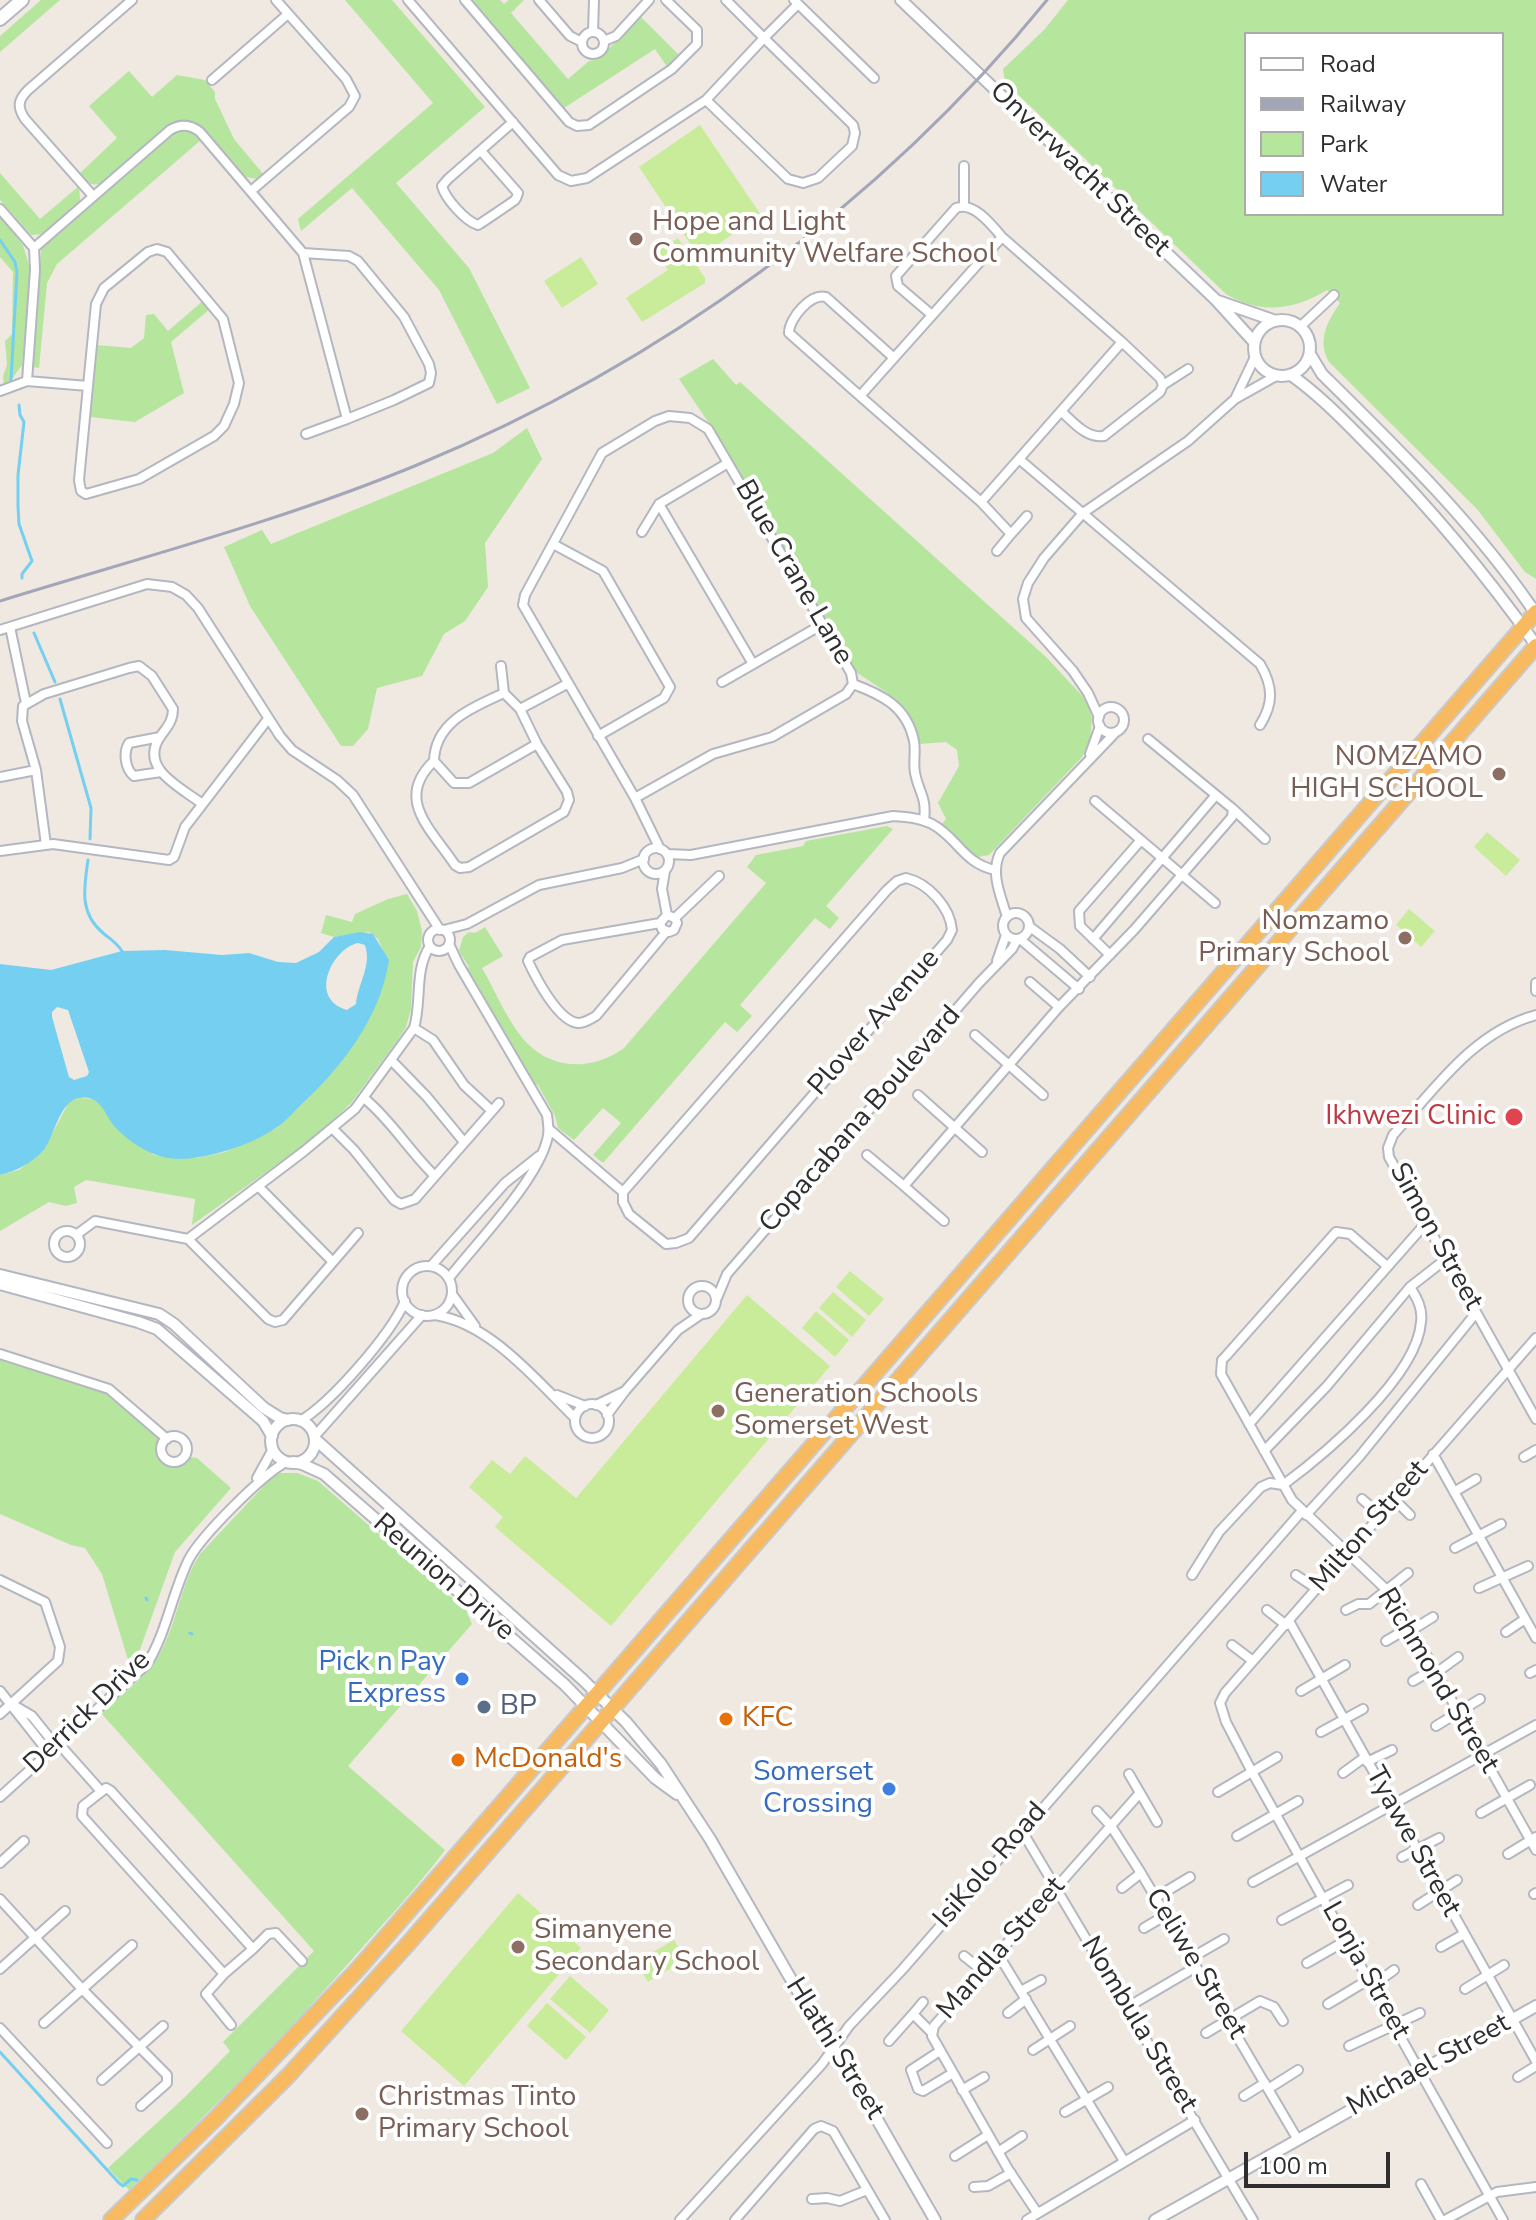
<!DOCTYPE html>
<style>
body{margin:0}
#map{position:relative;width:1536px;height:2220px;overflow:hidden;background:#efe9e1;font-family:"Nunito Sans",sans-serif}
canvas{display:block}
.legend{position:absolute;left:1244px;top:32px;width:260px;height:184px;box-sizing:border-box;background:#fff;border:2px solid #ababab;margin:0;padding:10px 14px;list-style:none;font-size:24px;color:#2e2e2e}
.legend li{display:flex;align-items:center;gap:16px;height:40px}
.legend b{width:40px;border:2px solid #ababab}
.scale{position:absolute;left:1244px;top:2152px;width:146px;height:36px;box-sizing:border-box;border:4px solid #2e2e2e;border-top:0;padding-left:10px;font-size:24px;line-height:28px;white-space:nowrap;color:#2e2e2e;-webkit-text-stroke:6px #fff;paint-order:stroke}
</style>
<div id="map">
<canvas width="1536" height="2220"></canvas>
<ul class="legend">
<li><b style="height:10px;background:#fff"></b>Road</li>
<li><b style="height:10px;background:#a3a6b8"></b>Railway</li>
<li><b style="height:22px;background:#b6e59e"></b>Park</li>
<li><b style="height:22px;background:#75cff0"></b>Water</li>
</ul>
<div class="scale">100 m</div>
</div>
<script>
const context = document.querySelector('canvas').getContext('2d');
context.lineJoin = 'round';
function fill(path, color) { context.fillStyle = color; context.fill(path, 'evenodd'); }
function trace(path, color, width, dash) { context.strokeStyle = color; context.lineWidth = width; context.lineCap = dash ? 'butt' : 'round'; context.setLineDash(dash || []); context.stroke(path); }
function label(font, color, halo, rows, align = 'center') {
  context.font = font + ' "Nunito Sans",sans-serif'; context.lineWidth = 8; context.setLineDash([]); context.textBaseline = 'middle'; context.strokeStyle = halo; context.fillStyle = color; for (const [text, x, y, turn = 0] of rows) {
    context.save(); context.translate(x, y); context.rotate((+turn || 0) * Math.PI / 180); context.textAlign = isNaN(turn) ? turn : align; if (halo) context.strokeText(text, 0, 0); context.fillText(text, 0, 0); context.restore();
  }
}
fill(new Path2D(`
 M41,0h19l-60,52v-16z
 M345,0h47l93,107 -89,76 73,85 61,120 -33,16 -58,-114 -87,-102 -51,43 -3,-12 135,-116z
 M470,0h30l4,4 5,-4h15l-13,13 57,66 21,-18 10,-2 41,-43 40,40 -12,12 -13,-19 -91,59z
 M1068,0h468v579l-11,-7 -48,-63 -148,-147c-12,-22 -2,-40 11,-59l-13,-13c-33,20 -66,25 -101,4l-221,-212 -2,-13 41,-39zM1246,34h256v180h-256z
 M129,71l23,26 25,-22 28,5 10,12v7l19,40 30,36 -7,4 -11,-2 -46,-52 -14,-5 -15,5 -68,58c-11,4 -17,-1 -24,-9l38,-36 -28,-32z
 M184,130l10,3 7,7 -144,124 -10,19 -8,85 -6,-1 8,-118 134,-116z
 M0,173l40,46 39,-33 1,15 -37,33 -12,1 -31,-35z
 M0,217l23,28 8,27 -9,93 -10,14 -8,6 -1,-9 4,-11 -2,-24 7,-7 1,-62 -13,-15z
 M204,300l7,8 -40,34 13,51 -49,29 -45,-5 6,-72 35,3 13,-10 2,-23 8,-1 14,17z
 M713,359l23,26 4,-3 306,275 41,44 5,17 -2,25 -8,14 -93,98 -11,2 -10,-4 -26,-29 4,-5 -8,-16 21,-37 -2,-16 -11,-8 -27,2 -13,-34 -20,-18 -30,-20 -141,-240 -36,-53z
 M527,428l15,31 -57,84 3,44 -23,34 -21,13 -22,42 -45,12 -9,41 -15,17h-12l-91,-140 -26,-59 38,-17 9,14 222,-91z
 M887,826l6,3 -67,77 13,12 -9,11 -15,-11 -75,87 12,11 -15,16 -12,-10 -122,141 -10,-8 28,-32 -18,-15 -29,32 -16,-12 -3,-12 -17,-31 -3,-1 -69,-115 3,-2 -10,-16 4,-14 6,-5 6,1 10,-6 18,29 -21,12c14,24 26,55 45,75 27,28 67,27 97,5l142,-165 -19,-16 9,-12 47,-9 3,-5z
 M407,894l10,17 5,20 -1,16 -8,15 -2,47 -5,18 -9,14 -46,62 -37,35 -122,87 3,-26 -109,-19 -12,7 3,16 -11,3 -17,-4 -49,29v-56l19,-5 24,-19 26,-49 10,-4 15,1 8,7 12,20 40,29 19,3h25l27,-6 52,-24 33,-31 74,-144 -6,-14 -9,-7 -35,5 -13,-4 5,-18 26,7 3,-8 33,-15z
 M0,1359l105,33 56,47 -3,13 7,10 12,3 12,-8 8,1 34,30 -56,64 -37,103 -9,8 -27,-89 -17,-26 -14,-3 -71,-31z
 M281,1473h16l21,8 148,129 6,14 -124,142 97,84c-26,35 -55,66 -83,98 -74,85 -152,164 -233,242l-21,-22 77,-71 45,-46 -7,-9 91,-91 -213,-238c18,-17 44,-34 57,-56 19,-32 22,-72 42,-103l74,-79z`), '#b6e59e');
fill(new Path2D(`
 M700,125l61,90 -62,42 -60,-90z
 M678,238l27,40v5l-63,39 -16,-24 42,-28 -12,-18z
 M581,257l17,27 -36,24 -18,-27z
 M1487,832l33,28 -14,16 -32,-29z
 M1409,909l26,22 -14,16 -25,-22z
 M850,1271l34,28 -15,17 -33,-29z
 M833,1292l33,28 -14,17 -33,-29z
 M747,1295l83,71 -219,260 -116,-99 8,-10 -34,-30 23,-27 18,14 15,-18 51,42z
 M816,1311l33,29 -14,17 -33,-29z
 M518,1893l63,55 -117,138 -63,-55z
 M674,1940l12,19 -38,23 -12,-20z
 M570,1976l39,34 -19,23 -40,-34z
 M547,2003l39,34 -20,23 -39,-34z`), '#c9ec9a');
fill(new Path2D(`
 M360,932l13,2 16,26c-9,59 -48,108 -91,148 -7,7 -14,15 -22,20 -18,12 -41,21 -62,26 -19,5 -42,8 -60,0 -14,-5 -30,-17 -40,-28 -10,-13 -14,-32 -35,-28 -21,4 -24,40 -37,54 -12,12 -26,19 -42,23v-211l51,6 71,-19 43,-1 57,5 27,-2 29,9 18,1 23,-11 15,-15zM358,943l7,2c7,21 -7,38 -9,59l-9,6c-40,-12 -14,-62 11,-67zM57,1007l11,3 21,62 -2,4 -13,4 -5,-3 -17,-60v-5z`), '#75cff0');
trace(new Path2D(`
 M0,240l15,22 2,10 -6,108
 M19,405l1,10 4,7 -6,53v31l1,18 13,37 -10,13v4
 M34,633l21,49
 M60,699l31,109 -1,31
 M88,860c-4,28 -9,53 15,73 7,6 13,9 19,18
 M146,1598l1,2
 M190,1633l2,1
 M0,2052l119,131 4,3 8,-7 6,1`), '#75cff0', 3);
const minor = new Path2D(`
 M408,0l150,175 13,6 16,-3 119,-78 58,-62 -38,-38
 M465,0l104,122 8,4 12,-1 83,-56 25,-25v-14l-31,-30
 M539,0l31,36 12,6
 M794,0l80,78
 M582 43a11 11 0 1 1 22 0a11 11 0 1 1-22 0Z
 M593,32l1,-32
 M604,41l12,-5 33,-36
 M212,80l76,-66
 M706,100l82,79 15,4 15,-5 34,-32 3,-13 -2,-8 -89,-87 34,-34
 M481,151l37,42c-1,2 -1,5 -3,7 -1,1 -35,24 -37,25 -13,-4 -33,-27 -36,-39l6,-7 65,-57
 M964,166v39
 M251,191l98,-84 6,-11 -9,-17 -70,-79
 M93,196l-68,-77c-8,-12 -7,-19 3,-29l104,-90
 M0,209l34,39 1,22 -8,111
 M34,248l136,-118c10,-6 20,-6 30,2l103,121 44,166 47,-19 35,-17 2,-10 -2,-9 -25,-47 -46,-56 -9,-5 -46,-3
 M932,315l-34,-29 -2,-10 60,-68c17,-7 35,16 46,29
 M1301,326l33,-31
 M1163,385l25,-16
 M0,391l27,-10 61,5 8,-82 8,-16 44,-36 9,-3 10,3 56,67 16,64 -5,21 -10,22 -10,10 -75,43 -53,15 -5,-3 -2,-11 9,-94
 M860,396l-71,-63c0,-15 22,-40 37,-36l68,61
 M1235,399l20,-42
 M1061,411c12,11 26,28 43,25l56,-44 3,-7 -3,-7 -38,-36
 M306,434l41,-15
 M1019,459l241,205c13,22 14,39 0,61
 M981,502l141,-160 -120,-105 -142,159 121,106 30,32 -14,17
 M659,504l94,160
 M642,532l17,-28 69,-41
 M1011,534l16,-18
 M553,544l50,27 67,116 -6,11 -66,38
 M10,627l16,76
 M0,630l147,-46 25,3 14,8 12,13 82,128 12,14 45,30 16,15 87,135
 M722,682l101,-58
 M853,684c30,11 54,23 61,57 2,11 -1,21 1,32 4,21 12,23 9,48
 M504,693c-30,14 -69,28 -70,68l20,22h15l68,-39
 M1098 720a13 13 0 1 1 26 0a13 13 0 1 1-26 0Z
 M520,709l47,-25
 M1099,717l-11,-24 -15,-22 -47,-53 -3,-19 5,-16 16,-25 39,-45 105,-72 47,-42 41,-23
 M160,737l-31,6c-6,9 -4,26 5,33l27,-4
 M1090,754l10,-28
 M434,761c-40,38 -3,68 21,104l5,3 9,-1 95,-55 5,-12 -2,-8 -30,-48 -17,-35 -16,-16 -3,-27
 M0,777l36,-7
 M635,798l78,-44 59,-17 74,-43 7,-10
 M1095,801l46,39
 M1233,809l32,30
 M46,845l-10,-75 -14,-49 1,-15 21,-12 85,-26 10,-2 13,10 21,33c0,13 -7,19 -13,28 -21,31 20,50 41,66
 M643 861a13 13 0 1 1 26 0a13 13 0 1 1-26 0Z
 M660,849l-25,-51 -112,-193 2,-10 77,-142 53,-32 14,-5 21,2 18,11 143,244 2,11
 M0,851l53,-7 116,16 5,-3 11,-30 83,-108
 M667,854l24,1 202,-39c14,1 27,2 39,8 26,14 31,39 63,46
 M665,871l-3,18 5,26
 M906,878c22,5 44,29 46,52l-5,10 -258,298 -13,5 -10,1 -37,-30 -6,-12v-10l264,-302 10,-9z
 M1003 926a13 13 0 1 1 26 0a13 13 0 1 1-26 0Z
 M1007,917c-6,-21 -17,-43 -7,-64l115,-120
 M675,918l44,-42
 M660,923l2,6 7,3 5,-2 3,-7 -2,-5 -8,-3 -7,8 -98,17 -32,17 -2,4c8,17 30,60 50,62 7,0 12,-4 18,-7l70,-84
 M1030,927l30,22 30,28
 M428 940a11 11 0 1 1 22 0a11 11 0 1 1-22 0Z
 M444,930l23,-6 72,-39 83,-17 22,-9
 M1020,939l59,50
 M1093,939l123,-144
 M1110,955l-30,-29 -1,-15 62,-71 74,63
 M997,961l9,-26
 M1030,982l29,25
 M1536,983v8
 M1536,1015c-63,17 -101,74 -143,120l-5,13 1,9 147,262
 M414,1028l19,12 31,45 28,26
 M975,1035l68,60
 M392,1061l35,36 37,45
 M918,1095l64,57
 M364,1098c28,23 45,53 71,78
 M333,1129l21,21 40,50 7,4 14,-5 84,-96
 M549,1129l74,63
 M867,1155l37,31 155,-179 75,-77 98,-113 1,-8 -85,-70
 M904,1186l40,35
 M259,1187l74,75
 M54 1244a13 13 0 1 1 26 0a13 13 0 1 1-26 0Z
 M76,1235l19,-14 93,18 80,80 7,3 8,-2 75,-87
 M188,1239l115,-87 52,-43 59,-81c8,-26 0,-58 16,-82
 M432,1265l73,-82 34,-27
 M402 1291a25 25 0 1 1 50 0a25 25 0 1 1-50 0Z
 M1387,1266l-37,-32 -14,-2 -110,124 -4,4 -1,14 71,126 101,96 143,254
 M449,1278c28,-36 87,-96 98,-138 3,-8 1,-16 0,-25l-88,-150 -10,-21
 M688 1300a14 14 0 1 1 28 0a14 14 0 1 1-28 0Z
 M452,1294l23,32
 M717,1298l10,-24 252,-291 33,-34 5,-9
 M435,1315c55,8 102,66 140,103
 M0,1354l109,35 58,50
 M557,1395l28,11
 M575 1421a17 17 0 1 1 34 0a17 17 0 1 1-34 0Z
 M596,1405l29,-14
 M607,1415l18,-24 53,-61 22,-15
 M300,1421c31,-18 91,-87 105,-120
 M1249,1424l177,-201
 M161 1449a13 13 0 1 1 26 0a13 13 0 1 1-26 0Z
 M314,1437l108,-122
 M1264,1451l63,-65 83,-99 36,-28
 M1433,1454l103,184
 M1524,1457l12,-7
 M257,1478l16,-29
 M1454,1492l22,-13
 M1362,1499l18,16
 M1394,1499l16,16
 M1306,1515l53,-58 117,-144
 M1455,1548l46,-24
 M1192,1575l27,-43 42,-45 9,-4 13,2c42,-31 134,-108 138,-163 2,-13 -4,-24 -11,-35
 M1296,1575l21,14
 M0,1580l45,22 15,45 -2,14 -58,53
 M1479,1588l49,-22
 M1267,1610l19,15
 M1346,1610l12,-6h11l39,-31
 M1289,1621l247,440
 M1412,1630l21,-13
 M1506,1632l19,-13
 M1386,1641l24,-14
 M1232,1645l21,16
 M1436,1673l22,-16
 M1530,1673l6,-3
 M1413,1681l21,-12
 M0,1691l49,62
 M1301,1691l44,-26
 M15,1706l17,10 24,30
 M1436,1726l44,-27
 M1321,1732l42,-23
 M59,1744l41,46
 M1367,1762l25,-12
 M1343,1773l22,-16
 M1129,1774l28,48
 M106,1788l5,3 142,158 -29,25 -142,-158 1,-10z
 M1218,1792l59,-35
 M1139,1794l-205,232 -2,10 76,133 28,42 4,1 155,-92
 M0,1797l147,-133c20,-32 25,-71 42,-105 13,-24 73,-84 97,-97
 M1097,1811l14,15 30,47 157,267
 M1481,1813l49,-28
 M1022,1831l231,389
 M1237,1836l61,-35
 M1508,1854l28,-17
 M1402,1857l37,-19
 M0,1863l24,-22
 M1253,1882l283,-157
 M1122,1888l19,-15
 M1534,1894l2,-1
 M1155,1898l35,-21
 M0,1899l82,90 85,86v8l-26,23
 M1418,1905l39,-25
 M1282,1920l66,-35
 M1144,1928l22,-13
 M1441,1947l23,-13
 M253,1949l15,-15 8,-1 26,28
 M998,1954l126,207
 M964,1956l19,15
 M1191,1958l33,-19
 M1307,1963l40,-23
 M0,1969l65,-58
 M224,1974l-18,20 25,31
 M1372,1986l22,-16
 M1465,1989l39,-24
 M1021,1991l20,-11
 M1328,2004l40,-24
 M1126,2008l70,-41
 M1008,2013l18,-14
 M913,2014l10,-12
 M44,2023l88,-78
 M0,2028l107,115
 M1206,2033l54,-32 14,6 9,14
 M889,2041l24,-27 18,18
 M1349,2046l71,-33
 M1033,2050l37,-24
 M940,2051l-29,19 7,19 5,2 30,-18
 M1518,2077l18,-11
 M102,2080l61,-54
 M1268,2089l30,-19
 M962,2090l22,-13
 M1244,2096l21,-13
 M1065,2112l43,-25
 M998,2152l24,-16
 M955,2156l33,-21
 M1421,2184l20,36
 M974,2187l14,-1 23,-13
 M812,2199l15,-1 13,3 27,-11
 M680,2220l142,-156 27,-38 53,-56 400,-459
 M735,2220l79,-91 7,-3 12,5 52,89
 M1027,2220l13,-8
 M1445,2220l52,-28 39,-5
 M1503,2220l-251,-448 -26,-50 -6,-19 5,-10 311,-355`);
const tertiary = new Path2D(`
 M901,0l315,300 38,42
 M1218,301l55,19
 M1254 348a28 28 0 1 1 56 0a28 28 0 1 1-56 0Z
 M1310,354l12,20c76,75 154,151 214,240
 M1291,375c31,22 56,49 82,75 60,61 114,126 163,195
 M0,1275l159,39 15,10 90,84 16,10 8,2
 M0,1284l138,38 19,7 106,92 9,15
 M271 1441a22 22 0 1 1 44 0a22 22 0 1 1-44 0Z
 M315,1439l267,240 44,43 35,42 49,75 112,194 26,36 87,151
 M293,1462l9,2 22,10 241,211 90,93 22,16
 M1155,2220l381,-214`);
const secondary = new Path2D(`
 M0,19l22,-19`);
const trunk = new Path2D(`
 M111,2220l105,-102 142,-149 1178,-1357
 M143,2220l145,-144 119,-131 1129,-1299`);
trace(minor, '#b4b7c1', 12);
trace(tertiary, '#b4b7c1', 14);
trace(secondary, '#b4b7c1', 16);
trace(trunk, '#c9c9c9', 18);
trace(minor, '#fff', 8);
trace(tertiary, '#fff', 10);
trace(secondary, '#fff', 12);
trace(trunk, '#f8ba60', 14);
trace(new Path2D(`
 M0,601c139,-43 282,-80 417,-136 244,-101 463,-260 630,-465`), '#a3a6b8', 3);
for (const [x, y, r, color] of [
 [636,239,8,"#8d6e63"],
 [1499,774,8,"#8d6e63"],
 [1405,938,8,"#8d6e63"],
 [1514,1117,10,"#e0444e"],
 [718,1411,8,"#8d6e63"],
 [462,1679,8,"#3f7fe0"],
 [484,1707,8,"#5c6f8a"],
 [726,1719,8,"#e8710a"],
 [458,1760,8,"#e8710a"],
 [889,1789,8,"#3f7fe0"],
 [518,1947,8,"#8d6e63"],
 [362,2114,8,"#8d6e63"]
]) { const dot = new Path2D(); dot.arc(x, y, r, 0, 2 * Math.PI); context.fillStyle = color; context.fill(dot); trace(dot, '#fff', 3); }
label('28px', '#2e2e2e', '#fff', [
 ["Onverwacht Street",1079,170,44],
 ["Blue Crane Lane",793,573,60],
 ["Plover Avenue",875,1023,-49],
 ["Copacabana Boulevard",861,1120,-49],
 ["Simon Street",1435,1237,61],
 ["Milton Street",1370,1527,-49],
 ["Reunion Drive",443,1578,41],
 ["Richmond Street",1437,1681,59],
 ["Derrick Drive",88,1713,-44],
 ["Tyawe Street",1412,1842,61],
 ["IsiKolo Road",991,1866,-49],
 ["Mandla Street",1002,1949,-49],
 ["Celiwe Street",1195,1964,59],
 ["Lonja Street",1365,1971,61],
 ["Nombula Street",1138,2025,59],
 ["Hlathi Street",834,2049,58],
 ["Michael Street",1429,2066,-29]
]);
label('28px', '#785e54', '#fff', [
 ["Hope and Light",652,223],
 ["Community Welfare School",652,255],
 ["NOMZAMO",1483,758,"right"],
 ["HIGH SCHOOL",1483,790,"right"],
 ["Nomzamo",1389,922,"right"],
 ["Primary School",1389,954,"right"],
 ["Generation Schools",734,1395],
 ["Somerset West",734,1427],
 ["Simanyene",534,1931],
 ["Secondary School",534,1963],
 ["Christmas Tinto",378,2098],
 ["Primary School",378,2130]
], 'left');
label('28px', '#be3a42', '#fff', [
 ["Ikhwezi Clinic",1496,1117]
], 'right');
label('28px', '#366cbe', '#fff', [
 ["Pick n Pay",446,1663],
 ["Express",446,1695],
 ["Somerset",873,1773],
 ["Crossing",873,1805]
], 'right');
label('28px', '#4e5e75', '#fff', [
 ["BP",500,1707]
], 'left');
label('28px', '#c56008', '#fff', [
 ["KFC",742,1719],
 ["McDonald's",474,1760]
], 'left');
</script>
